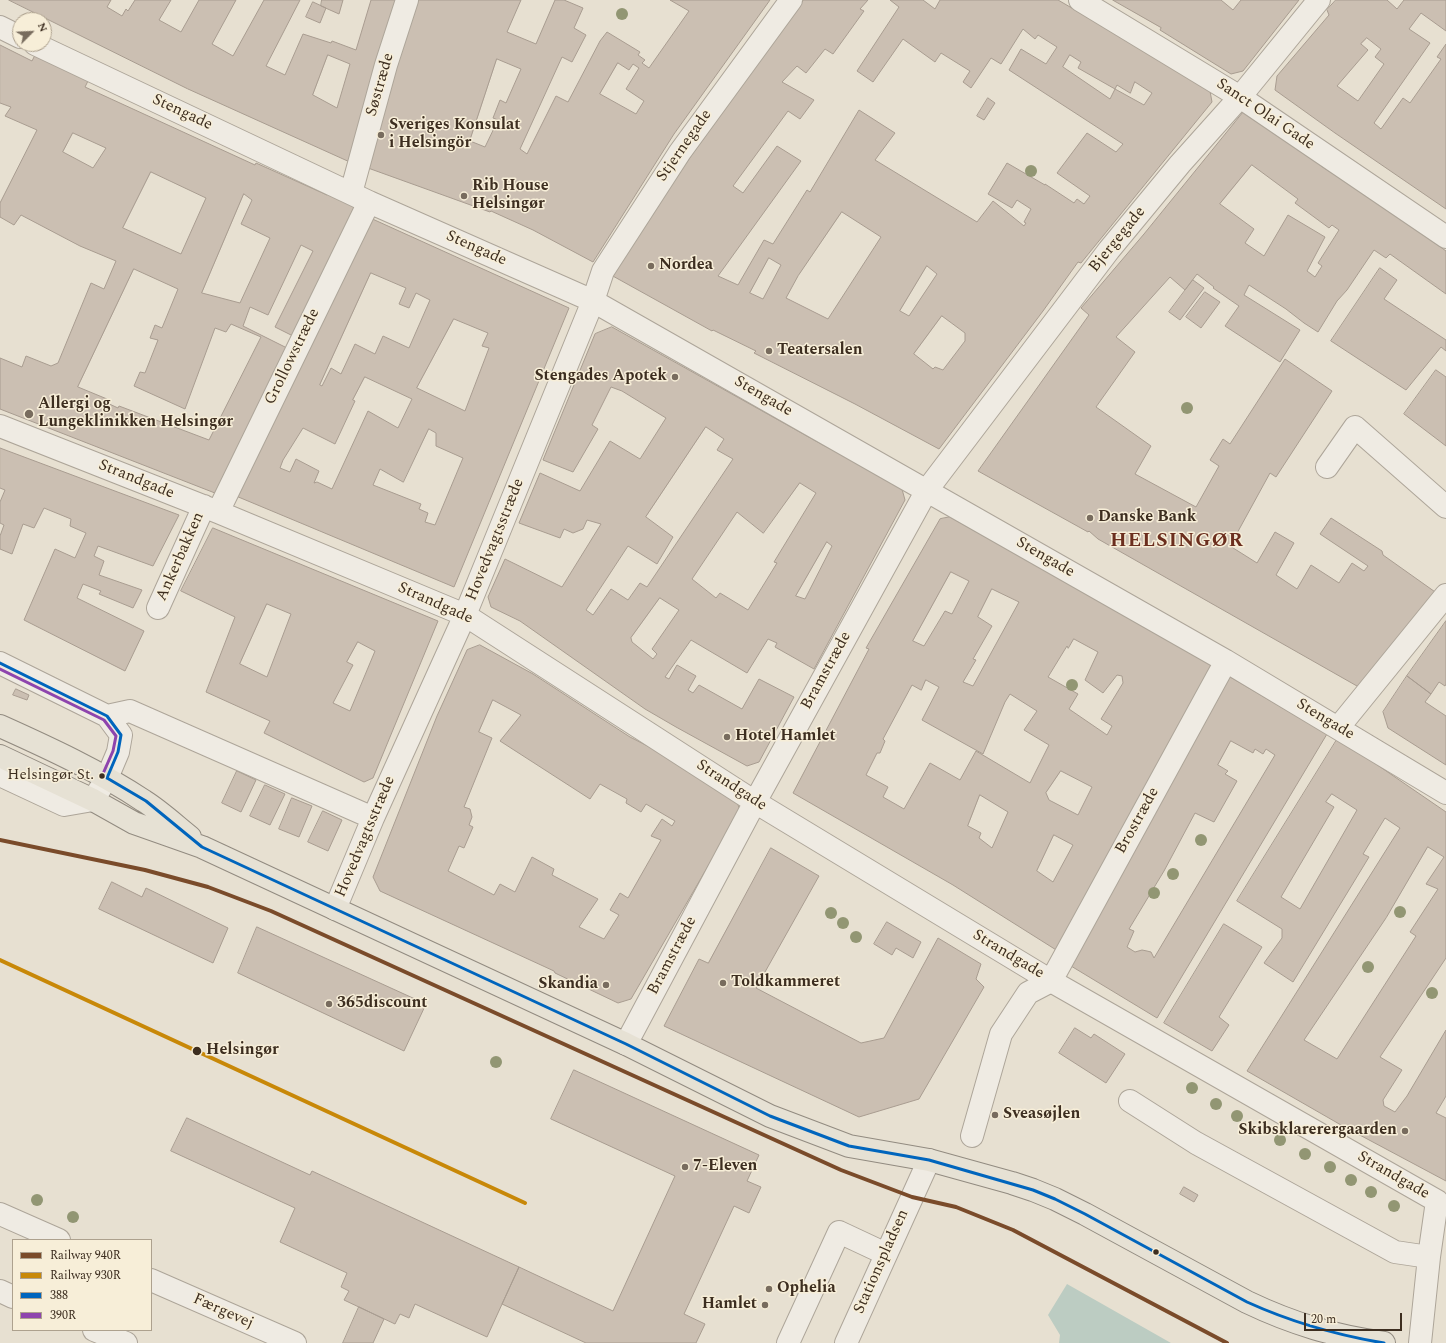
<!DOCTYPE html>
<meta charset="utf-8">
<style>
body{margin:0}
#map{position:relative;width:1446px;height:1343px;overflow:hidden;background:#e7e0d1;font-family:Spectral,serif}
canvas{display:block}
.legend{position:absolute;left:12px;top:1239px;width:140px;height:92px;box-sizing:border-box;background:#f7eed8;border:1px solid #ada18e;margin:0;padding:5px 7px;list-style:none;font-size:12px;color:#3d2e20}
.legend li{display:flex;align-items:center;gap:8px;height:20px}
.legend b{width:20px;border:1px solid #ada18e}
.north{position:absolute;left:12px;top:12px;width:40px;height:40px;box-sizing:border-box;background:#f7eed8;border:1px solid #ada18e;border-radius:50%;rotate:66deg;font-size:11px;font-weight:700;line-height:16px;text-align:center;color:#3d2e20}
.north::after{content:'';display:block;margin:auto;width:14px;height:18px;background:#786c5e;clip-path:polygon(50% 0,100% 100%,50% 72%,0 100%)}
.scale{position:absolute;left:1304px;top:1313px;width:98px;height:18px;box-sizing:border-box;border:2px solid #3d2e20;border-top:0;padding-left:5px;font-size:12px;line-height:14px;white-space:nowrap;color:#3d2e20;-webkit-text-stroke:3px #f7eed8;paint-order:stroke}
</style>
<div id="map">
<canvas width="1446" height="1343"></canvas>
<ul class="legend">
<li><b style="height:5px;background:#7a4b2a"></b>Railway 940R</li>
<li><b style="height:5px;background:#c88808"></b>Railway 930R</li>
<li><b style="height:5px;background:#0065bd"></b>388</li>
<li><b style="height:5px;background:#8e44ad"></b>390R</li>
</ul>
<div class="north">N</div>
<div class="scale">20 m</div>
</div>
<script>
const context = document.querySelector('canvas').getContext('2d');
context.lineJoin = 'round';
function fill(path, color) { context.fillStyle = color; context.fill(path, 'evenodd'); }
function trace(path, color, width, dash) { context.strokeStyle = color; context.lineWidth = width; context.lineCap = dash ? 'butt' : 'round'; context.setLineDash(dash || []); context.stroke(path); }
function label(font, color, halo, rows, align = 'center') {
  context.font = font + ' Spectral,serif'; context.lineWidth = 3; context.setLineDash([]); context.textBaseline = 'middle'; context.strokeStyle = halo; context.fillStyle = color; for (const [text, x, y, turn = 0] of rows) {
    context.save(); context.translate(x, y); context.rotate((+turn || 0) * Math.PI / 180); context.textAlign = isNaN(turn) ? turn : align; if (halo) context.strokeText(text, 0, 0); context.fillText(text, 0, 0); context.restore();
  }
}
fill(new Path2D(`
 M1067,1284l104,59h-112l1,-8 -12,-20z`), '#bcccc2');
const building = new Path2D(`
 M9,0h102l-4,7 15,9 4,-7 2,2 7,-11h36l-12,20 22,12 18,-32h37l-24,44 21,12 31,-56h36l-34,66 19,9 18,-41 28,9 1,-2 24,9 15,-50h28l-47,163 -164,-74zM328,55l22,9 -13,44 -24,-13z
 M322,0h21l-4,14 -18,-8z
 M419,0h102l-14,32 29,12 19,-44h9l19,8 -9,20 12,7 -14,27 -10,-5 -42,92 7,5 29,-58 12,6 32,-61 7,-9 33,20 -2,3 7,5 -3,3 7,5 40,-57 -19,-11h100l-96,134 -81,128 -60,-32 -42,-19 -1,1 -122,-44 32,-114zM497,59l24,10 -15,34 -6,-3 -7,18 5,2 -13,27 -15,-6zM618,63l11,7 4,-6 6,4 -13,21 18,12 -8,13 -36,-20z
 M804,0h64l-8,9 4,2 -31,43 -8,-5 -19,24 -9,-7 -15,16 32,18 -14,19 -12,-8 -55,75 10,7 34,-47 24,15 -83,115 20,9 26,-45 9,4 34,-54 3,2 49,-82 36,23 -20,27 102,62 16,-21 31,25 2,-3 -2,-1 7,-13 -14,-9 -5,8 -24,-14 19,-31 38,22v-1l29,19 3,-4 7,5 6,-8 -33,-23 30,-40 29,19 7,-8 -114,-74 12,-21 25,15 11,-17 -19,-12 -3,4 -12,-10 -22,35 -10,-6 -20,30 -8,-6 7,-11 -29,-18 -6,9 -32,-23 -30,43 -16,-11 42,-64 -9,-7h33l12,9 5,-9h118l119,69 33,22 2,11 -131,161 -3,-1 -35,49 -104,138 -84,-45 -101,-51 2,-2 -43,-21 -1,1 -101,-56 80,-119zM1070,55l11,7 -3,6 37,21 -5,10 -47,-32zM1135,82l17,11 -8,12 -29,-16 2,-4 13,8zM842,212l39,25 -53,82 -42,-21 12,-22zM769,258l12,7 -18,34 -13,-6zM927,266l10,8 -28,42 -9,-5zM942,316l23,17v8l-22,29 -8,-3 -2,2 -19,-15z
 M1113,0h108l12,10 8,-10h58l-56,71 -12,3 -71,-44 1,-2z
 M1336,0h51l10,9 7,-9h42v31l-25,-18 -12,16 21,14 -56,80 7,6 22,-31 7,5 31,-44 -4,-2 9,-13v165l-111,-76 -60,-43 2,-14 52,-61 -2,-5zM1367,38l14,11 -6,8 9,7 -26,37 -21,-15 31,-36 -7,-6z
 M313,2l13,6 -6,15 -14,-6z
 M0,45l32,16 3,-6 53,26 -3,6 170,78 1,-2 71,32 1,-3 34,16 -63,131 -24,-12 38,-76 -12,-6 -33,70 -18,-8 -7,19 50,25 -73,144 -220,-86v-51l22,9 4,-11 25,10 7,-3 33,-80 13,6 12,-28 -36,-15 -59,-31 -7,10 -14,-8v-14l37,-73 -32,-14 6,-9 -11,-4zM73,133l33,15 -13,20 -30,-16zM151,172l55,26 -25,56 -58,-26zM244,194l8,6 -11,24 29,14 -30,65 -38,-10zM134,269l44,20 -16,39 -7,-3 -5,13 8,2 -13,33 -5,-1 -6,14 51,23 30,-81 11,4 5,-8 30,13 -52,103 -90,-34 -1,2 -13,-6 2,-3 -29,-12z
 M988,98l7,5 -11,17 -7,-4z
 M1253,111l71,50 -3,5 61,39 64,46v43l-56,-40 -4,4 -12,-8 -27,40 -10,11 -19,31 -14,-9 -18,-14 -37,-24 -5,10 56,35 -20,32 -55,-36 14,-20 -26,-18 1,-1 -17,-13 -12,16 -15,-13 -54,60 19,15 -39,55 55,39 -16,28 61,33 23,-41 -9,-6 13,-21 7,5 55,-85 47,32 -56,86 -6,-4 -40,73 27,17 18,-31 19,11 -18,32 21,14 14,-24 28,18 13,-20 12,8 4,-5 -48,-32 11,-16 51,33 1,4 55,39 -74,96 -266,-151 -9,-8 -1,1 -110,-61 111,-156 -8,-7 63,-74 99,-122zM1252,165l46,34 -3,4 34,25 3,-3 7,5 -21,33 4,3 -7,11 -8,-6 18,-34 -37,-22 -24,41 -19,-13 9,-14 -34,-25z
 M368,217l201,91 -115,279 -218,-91zM371,273l35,15 -7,16 10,4 7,-15 14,7 -21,48 -26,-12 -8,18 -20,-10 -14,30 -10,-6 -9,18 -2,-1zM454,319l34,14 -6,13 7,2 -24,63 -48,-23zM365,377l47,22 -14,29 -30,-17 -36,78 -15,-7 -3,1 5,-12 -23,-12 -6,13 -10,-4 3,-8 20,-32 32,16 20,-43 -2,-1zM429,429l7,4v13l27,12 -28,67 -10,-3 3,-9 -9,-4 2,-5 -48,-19 7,-16 23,13z
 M1380,268l17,12 -13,19 62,41v11l-5,-4 -35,43 -75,-49z
 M1193,280l11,8 -24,32 -11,-8z
 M1205,292l15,10 -19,26 -15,-11z
 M612,327l211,118 77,37 5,18 -91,169 -39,-22 2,-4 -9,-4 -21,34 -56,-33 -26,37 4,2 8,-14 19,11 -8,14 5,3 6,-8 43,24 17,-30 35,18 -35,65 -12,4 -71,-39 -31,-18 -125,-88 -29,-14 -3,-10 17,-38 57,28 39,-63 -14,-4 -4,9 -10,4 -9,-4 -4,9 -41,-15 21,-50 40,18 30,-50 30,18 26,-41 -44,-27 -11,-4 -19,38 6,4 -25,43 -30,-12 52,-126zM706,427l18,12 -7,11 16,9 -86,128 -7,-4 -12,17 -17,-11 -18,26 -7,-5 42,-64 29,18 16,-27 -27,-20zM800,483l16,10 -42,69 3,1 -29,47 -28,-17 -4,5 -24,-19 45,-67 26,21zM827,542l5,4 -27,53 -9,-3zM660,598l19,12 -27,39 5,5 -4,5 -21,-17 -1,-4z
 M1436,370l10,7v69l-42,-32z
 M0,448l179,67 -26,51 -55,-20 -4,10 10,5 -5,14 43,15 -9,18 -34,-14 2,-3 -18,-7 -6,14 67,33 -19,40 -101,-51 31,-71 20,9 11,-25 -16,-7 1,-7 -27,-11 -10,20 -11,-4 -11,30 -12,-5v-13l4,-11 -4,-2v-21l5,-12 -5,-2z
 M950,517l263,148 -152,288 -108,-68 -160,-92 76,-144 -3,-1 74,-129zM951,572l18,9 -17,33 -7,-3 -21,35 -11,-5zM992,589l27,13 -46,84 -10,-4 13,-22 -3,-1 19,-33 -14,-9zM1074,639l24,13 -13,28 18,13 14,-18 5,1 1,7 -22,36 11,7 -5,9 -38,-26 9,-15 -30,-17 19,-31 1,2zM926,680l13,7 -17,33 61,34 22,-52 5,-8 27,17 -13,19 25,15 -19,38 -54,-32 -16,29 -30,-17 -26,46 -21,-12 5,-10 -22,-12 11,-22h3l5,-12 -2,-2 29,-54 9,5zM1061,771l31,16 -14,28 -29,-15 -3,-7zM980,795l28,17 -16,36 -13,-10 2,-5 -13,-7zM1054,835l19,10 -20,37 -16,-11z
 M213,528l225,93 -65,157 -9,4 -100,-49 6,-12 -64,-29 29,-75 -54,-26zM267,604l24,10 -24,63 -27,-13zM358,642l17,9 -25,60 -17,-8 20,-38 -6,-3z
 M1446,621v63l-1,2 -6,-4 -8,12 -24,-18z
 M480,645l53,29 97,63 43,22 62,36 5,16 -109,188 -13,4 -63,-30 -1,-2 -174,-80 -7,-14 64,-161 30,-66zM493,700l28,15 -21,26 90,58 10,-15 27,15 -1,4 15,9 5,-8 29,17 -3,5 -10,-7 -11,17 10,4 -33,58 -8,-5 -10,17 9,5 -15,24 -25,-12 19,-28 -46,-24 2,-6 -22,-12 -17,35 -15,-8 -6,11 -46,-24 11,-25 5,2 9,-21 -4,-2 3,-8 -2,-8 -6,-2 28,-69 -13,-6z
 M1407,676l24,18 -6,8 21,14v49l-58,-37 -5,-16z
 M1230,677l97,57 -170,284 -86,-52zM1231,741l22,12 2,-4 8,5 3,-5 9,6 -121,203 -3,-6 -4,-1 -5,-1 -7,2 -8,-5 7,-16 -5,-2 35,-58 31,-58 19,9 23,-41 -12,-7 3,-3 -10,-6z
 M16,689l13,6 -2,5 -14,-5z
 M1338,738l108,74v146l-66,99 22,13 -19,30 1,6 11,6 12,-16 39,-66v66l-10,17 10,5v63l-105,-56 -94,-54 153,-243 -15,-10 -22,36 6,3 -76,125 -29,-19 18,-25v-9l-45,-28zM1332,794l25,16 -57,99 -19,-12 53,-90 -8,-5zM1428,847l16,10 -18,27 12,5 -28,43 6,4 -79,123 -33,-19 82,-122z
 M237,771l19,9 -15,32 -19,-9z
 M265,785l20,9 -15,31 -20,-9z
 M292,798l20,8 -13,31 -20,-8z
 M323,811l19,9 -14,31 -20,-9z
 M771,848l48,28 -63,112 105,55 23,-5 54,-100 43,26 -5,15 8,8 -65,112 -60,18 -195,-91 35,-67 9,4z
 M112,882l30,15 4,-9 82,40 -15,35 -114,-54z
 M887,922l34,20 -8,16 -17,-10 -4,7 -18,-11z
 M1224,924l38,23 -43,70 10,8 -17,26 -48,-28z
 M257,927l169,77 -22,47 -166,-78z
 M1075,1028l16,10 3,-4 31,20 -19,29 -47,-30z
 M574,1070l185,85 -12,26 14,6 -12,26 -15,-7 -50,108 21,10 -9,19h-110l-84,-39 17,-37 94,44 62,-135 -124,-57z
 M187,1118l123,57 2,-4 207,96 -32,70 -72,-33 -6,14 -9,-4 -5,10 -51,-24 5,-9 -8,-4 6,-14 -67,-31 15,-34 -124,-57z
 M1184,1187l14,8 -4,7 -14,-8z
 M359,1307l25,12 -11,24h-30z`);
fill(building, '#cbbfb2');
trace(building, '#a89c90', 1);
const minor = new Path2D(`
 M1080,0l160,97 206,140
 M0,27l20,10
 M35,44l334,158 224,99 633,360 220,132
 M351,193l35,-128 21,-65
 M0,426l218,86 247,103 290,187 296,179 386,220 -8,56 -9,86
 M1327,467l28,-40 91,80
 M218,512l151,-310
 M158,608l46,-102
 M0,663l107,53 14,19 -3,17 -11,26 -14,22 -29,5 -64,-30
 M107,716l23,-5 243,107
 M1338,728l108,-133
 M335,909l38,-91 92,-203 128,-314 10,-30 77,-119 111,-152
 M626,1044l129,-242 172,-312 182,-240 71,-86 60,-67 79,-97
 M1130,1101l66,42 199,109 34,5
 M972,1136l29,-102 27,-41 23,-12 175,-320
 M0,1214l59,26
 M151,1280l144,63
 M0,1291l13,6
 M94,1330l32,13
 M788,1343l51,-111 47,22
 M846,1343l83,-183`);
const major = new Path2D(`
 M0,726c49,22 99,45 144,75 16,10 31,24 46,36
 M0,756l93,44 41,23 68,24 424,197 144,72 79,30 80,14 83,23 21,7 22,9 30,15 162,88c46,22 87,34 137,41`);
trace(minor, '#ada599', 24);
trace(major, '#928b80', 24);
trace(minor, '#efebe3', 22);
trace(major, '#e6e1d4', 22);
trace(new Path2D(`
 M0,663l107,53 14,19 -3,17 -11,26
 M107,778l39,23 56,46 424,197 144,72 79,30 80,14 104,30 22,9 30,15 162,88c44,20 89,33 137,41`), '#0065bd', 3);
trace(new Path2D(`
 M0,669l104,51 12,16 -3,15 -11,25`), '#8e44ad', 3);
trace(new Path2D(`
 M0,840l145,30 63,17 63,24 570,259 71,27 44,10 57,23 214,113`), '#7a4b2a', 4);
trace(new Path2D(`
 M0,960l525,243`), '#c88808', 4);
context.fillStyle = '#929673';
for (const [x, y] of [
 [622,14],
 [1031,171],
 [1187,408],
 [1072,685],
 [1201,840],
 [1173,874],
 [1154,893],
 [1400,912],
 [831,913],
 [843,923],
 [856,937],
 [1368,967],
 [1432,993],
 [496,1062],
 [1192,1088],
 [1216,1104],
 [1237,1116],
 [1280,1140],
 [1305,1154],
 [1330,1167],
 [1351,1180],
 [1371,1192],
 [37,1200],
 [1394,1206],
 [73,1217]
]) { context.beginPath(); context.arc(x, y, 6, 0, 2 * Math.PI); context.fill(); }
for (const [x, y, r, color] of [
 [381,135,4,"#786c5e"],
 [464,196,4,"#786c5e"],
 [651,266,4,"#786c5e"],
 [769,351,4,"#786c5e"],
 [675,377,4,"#786c5e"],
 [29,414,5,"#786c5e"],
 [1090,518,4,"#786c5e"],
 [727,737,4,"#786c5e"],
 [102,776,3.5,"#3d2e20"],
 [723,983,4,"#786c5e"],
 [606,985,4,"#786c5e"],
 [329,1004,4,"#786c5e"],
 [197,1051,5,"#3d2e20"],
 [995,1115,4,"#786c5e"],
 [1405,1131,4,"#786c5e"],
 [685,1167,4,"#786c5e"],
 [1156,1252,3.5,"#3d2e20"],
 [769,1289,4,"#786c5e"],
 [765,1305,4,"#786c5e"]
]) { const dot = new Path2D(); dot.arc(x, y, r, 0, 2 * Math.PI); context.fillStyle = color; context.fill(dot); trace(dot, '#f7eed8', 1.5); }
label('15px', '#3d2e20', '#f7eed8', [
 ["Helsingør St.",94,776]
], 'right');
label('16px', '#3d2e20', '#f7eed8', [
 ["Søstræde",381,85,-74],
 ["Stengade",182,113,25],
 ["Sanct Olai Gade",1265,115,34],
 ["Stjernegade",685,146,-55],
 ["Bjergegade",1118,240,-51],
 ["Stengade",476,249,24],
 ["Grollowstræde",293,357,-64],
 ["Stengade",763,397,30],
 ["Strandgade",136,480,22],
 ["Hovedvagtsstræde",496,540,-68],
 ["Ankerbakken",181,557,-66],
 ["Stengade",1045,558,30],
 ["Strandgade",435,604,24],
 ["Bramstræde",827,671,-61],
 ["Stengade",1325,720,31],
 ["Strandgade",731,786,33],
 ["Brostræde",1138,821,-61],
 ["Hovedvagtsstræde",366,837,-67],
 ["Strandgade",1008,955,31],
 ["Bramstræde",673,956,-62],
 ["Strandgade",1393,1176,30],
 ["Stationspladsen",882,1262,-66],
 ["Færgevej",223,1312,24]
]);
label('bold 16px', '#3d2e20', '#f7eed8', [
 ["Sveriges Konsulat",389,126],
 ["i Helsingör",389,144],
 ["Rib House",472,187],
 ["Helsingør",472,205],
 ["Nordea",659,266],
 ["Teatersalen",777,351],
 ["Stengades Apotek",667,377,"right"],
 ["Allergi og",38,405],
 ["Lungeklinikken Helsingør",38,423],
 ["Danske Bank",1098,518],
 ["Hotel Hamlet",735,737],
 ["Toldkammeret",731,983],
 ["Skandia",598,985,"right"],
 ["365discount",337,1004],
 ["Sveasøjlen",1003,1115],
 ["Skibsklarerergaarden",1397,1131,"right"],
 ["7-Eleven",693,1167],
 ["Ophelia",777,1289],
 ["Hamlet",757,1305,"right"]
], 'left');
label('bold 16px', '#3d2e20', '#f7eed8', [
 ["Helsingør",206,1051]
], 'left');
context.letterSpacing = '1px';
label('bold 20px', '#6b2e1e', '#f7eed8', [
 ["HELSINGØR",1177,542]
]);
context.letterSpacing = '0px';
</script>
